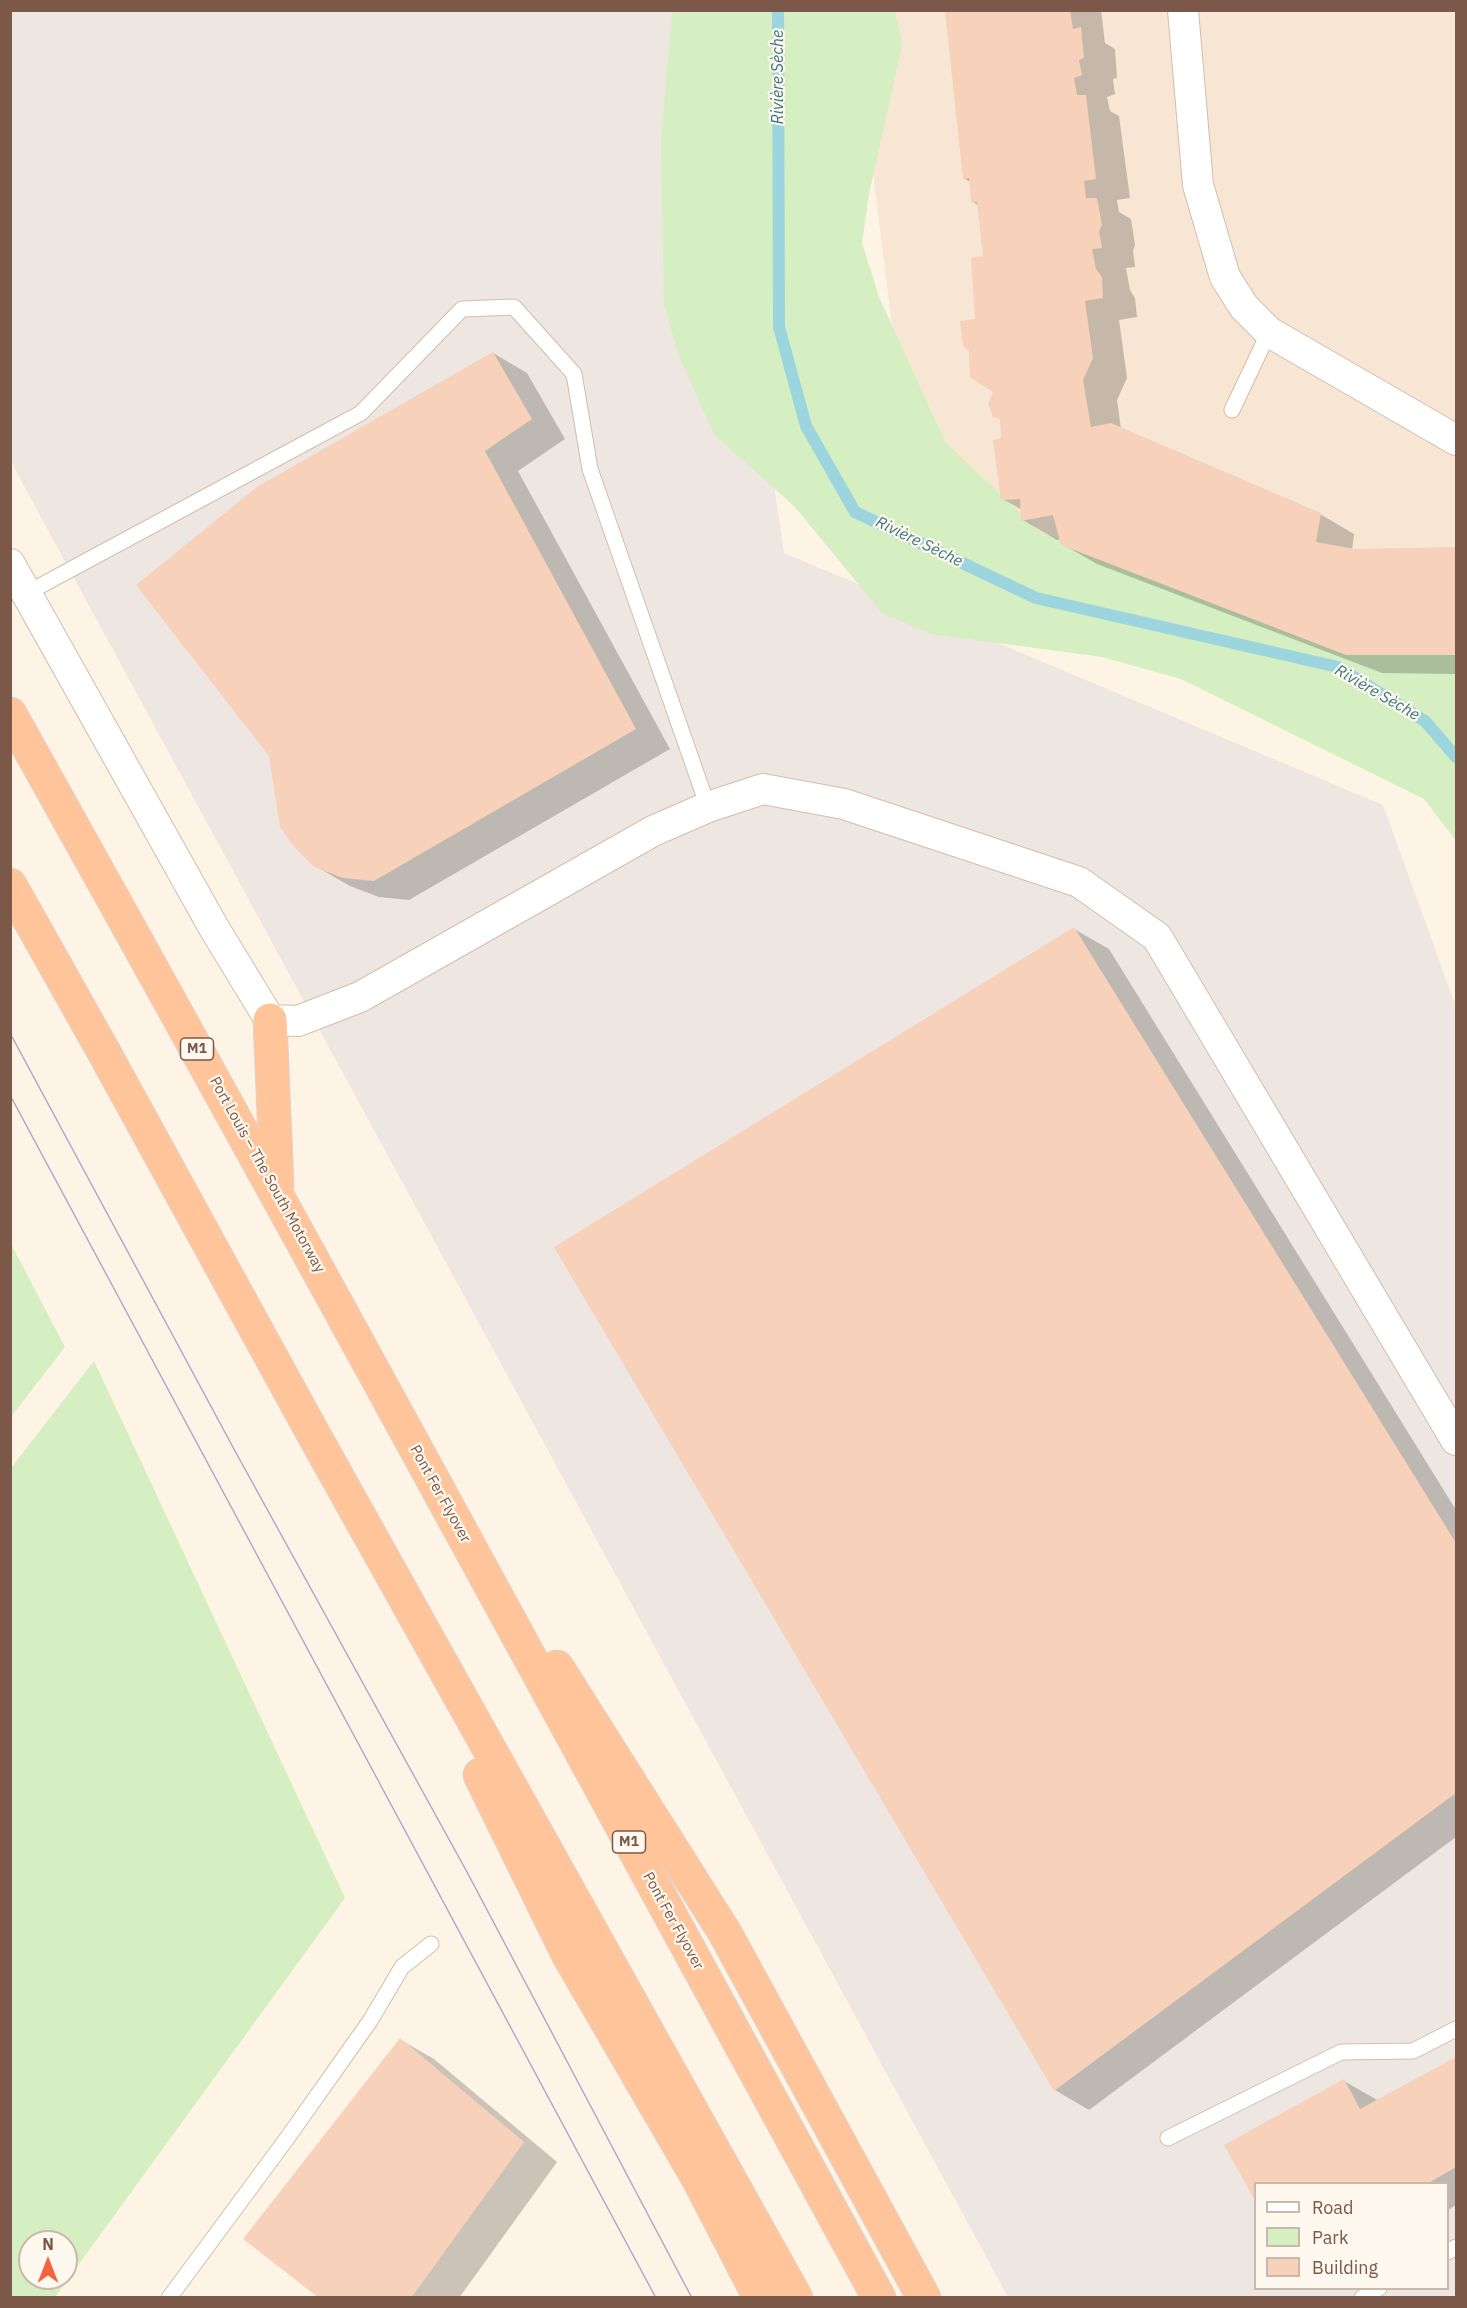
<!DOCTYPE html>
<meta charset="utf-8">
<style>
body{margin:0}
#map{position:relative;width:1467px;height:2308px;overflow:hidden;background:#fef4e5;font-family:"IBM Plex Sans",sans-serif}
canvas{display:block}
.frame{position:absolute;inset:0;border:12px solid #7b5847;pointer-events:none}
.legend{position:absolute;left:1254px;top:2182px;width:195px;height:108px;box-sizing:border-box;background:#fff8ee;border:2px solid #cab8ab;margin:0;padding:8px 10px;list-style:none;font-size:18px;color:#7b5847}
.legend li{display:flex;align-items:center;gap:12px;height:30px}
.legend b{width:30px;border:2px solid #cab8ab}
.north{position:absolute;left:18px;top:2230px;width:60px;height:60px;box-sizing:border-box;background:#fff8ee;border:2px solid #cab8ab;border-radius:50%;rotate:0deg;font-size:16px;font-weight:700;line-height:24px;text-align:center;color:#7b5847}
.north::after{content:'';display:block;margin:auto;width:21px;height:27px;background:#f5633e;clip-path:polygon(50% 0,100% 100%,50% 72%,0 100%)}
</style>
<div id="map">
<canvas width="1467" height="2308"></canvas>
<div class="frame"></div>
<ul class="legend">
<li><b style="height:8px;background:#fff"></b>Road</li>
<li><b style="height:16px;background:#d5eec2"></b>Park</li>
<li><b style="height:16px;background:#f7d1ba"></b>Building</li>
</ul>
<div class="north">N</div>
</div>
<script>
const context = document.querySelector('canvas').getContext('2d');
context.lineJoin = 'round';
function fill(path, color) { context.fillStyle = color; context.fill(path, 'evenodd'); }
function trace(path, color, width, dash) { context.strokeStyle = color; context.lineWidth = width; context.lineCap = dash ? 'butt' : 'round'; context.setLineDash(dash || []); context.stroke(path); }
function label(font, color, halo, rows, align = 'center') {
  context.font = font + ' "IBM Plex Sans",sans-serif'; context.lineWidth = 4.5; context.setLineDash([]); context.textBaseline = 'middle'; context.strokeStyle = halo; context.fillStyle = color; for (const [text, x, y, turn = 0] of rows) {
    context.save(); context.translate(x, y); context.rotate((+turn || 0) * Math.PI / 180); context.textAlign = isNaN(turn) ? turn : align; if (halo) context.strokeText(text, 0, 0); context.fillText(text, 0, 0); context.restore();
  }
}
fill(new Path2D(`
 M853,11h603v674l-542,-181z`), '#f7e6d3');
fill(new Path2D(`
 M10,11h693l81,542 599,252 73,202v1290h-448l-997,-1835zM1256,2184h192v104h-192z`), '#eee6e0');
fill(new Path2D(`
 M672,11h223l7,34 -33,149 -7,49 17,54 66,145 97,91 151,42 104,42 159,38v186l-32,-42 -243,-120 -79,-22 -171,-23 -49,-21 -87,-106 -81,-73 -35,-78 -15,-52 -3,-162z
 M10,1242l55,105 -54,70h-1z
 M94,1361l251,537 -290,399h-44v-829zM30,2242h36v36h-36z`), '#d5eec2');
fill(new Path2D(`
 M948,10h153l4,33 10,6 2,29 -4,1 2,15 -8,3 3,14 9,5 11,82 -13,2 2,12 12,7 4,26 -2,6 2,16 -9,1 4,22 5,8 2,19 -18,3 8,58 -10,22 4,29 199,85 34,20 -2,16h104v124l-74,-1 -285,-109 -35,-20 -1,-5 -4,1 -34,-20 -1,-10 -19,-11 -1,-79 -8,-4 1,-25 -18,-71 7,-63 -5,-51 -6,-4 -3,-20 -6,-4z
 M493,353l34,20 38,66 -47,32 152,278 -261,151 -30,-3 -29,-11 -35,-20z
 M1074,929l35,20 347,561v327l-367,273 -34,-20z
 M401,2040l33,19 123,103 -98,136h-137z
 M1456,2058v147l-8,5v-26h-192l-30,-39 118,-64 35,20z`), '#0003');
trace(new Path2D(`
 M778,10l1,317 27,99 49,86 181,86 302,69 87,54 31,36`), '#9cd5de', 12);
fill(new Path2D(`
 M945,10h125l3,19 8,-2 3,31 -5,2 3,15 -8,3 3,17h9l10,84 -12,2 2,17h11l5,27 -3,6 3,17 -10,1 4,20 6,8 1,21 -18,3 8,57 -10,22 8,47 20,-4 210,90 -5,29 39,7 101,-2v108h-110l-285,-110 -8,-30 -32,6 -1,-22 -19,1 -8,-60 8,-2 -1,-19 -7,-2 -5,-13 5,-12 -23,-15 -1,-26 -6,-5 -3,-25 15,-2 -4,-61 12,-2 -6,-54 -6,1 -2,-25 -6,1z
 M493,352l39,67 -47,32 151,278 -262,152 -31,-3 -29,-11 -19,-19 -15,-21 -11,-71 -133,-171 121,-98z
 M1074,927l382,616v250l-402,298 -500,-844z
 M400,2038l124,104 -113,156h-92l-76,-59z
 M1456,2057v110l-29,17h-171v18l-32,-57 120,-66 16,30z`), '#f7d1ba');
const service = new Path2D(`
 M1232,410l37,-78
 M27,593l334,-180 101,-104 52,-2 60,67 16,95 118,338
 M1168,2138l173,-86 72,-1 43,-22
 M1448,2252l8,-5
 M169,2298l119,-161 82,-116 32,-54 29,-23
 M1362,2298l17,-10`);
const minor = new Path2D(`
 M1183,10l15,175 27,92 19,30 25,25 187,108
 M10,564l204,364 56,92 28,1 62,-24 293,-166 55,-24 55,-18 81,15 235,78 78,55 299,503`);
const trunk = new Path2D(`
 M10,714c294,525 580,1055 869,1584
 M10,885l95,169 210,383 481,861
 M270,1020l7,166
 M557,1667l168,266 199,365
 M480,1775l89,181 130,224 61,118`);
trace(service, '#d4bdac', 17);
trace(minor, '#d4bdac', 32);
trace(trunk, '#ddd4cf', 35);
trace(service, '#fff', 15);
trace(minor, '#fff', 30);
trace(trunk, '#ffc499', 33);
trace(new Path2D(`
 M10,1033l225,418 232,421 225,426
 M10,1095l646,1203`), '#b7a2ca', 1.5);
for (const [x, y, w] of [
 [197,1049,33],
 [629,1842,33]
]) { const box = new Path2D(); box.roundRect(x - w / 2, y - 11, w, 22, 4.5); context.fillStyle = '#fff8ee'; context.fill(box); trace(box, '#7b5847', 1.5); }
label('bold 14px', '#7b5847', null, [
 ["M1",197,1049],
 ["M1",629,1842]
]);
label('15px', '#7b5847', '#fff8ee', [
 ["Port Louis – The South Motorway",267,1175,61],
 ["Pont Fer Flyover",440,1494,61],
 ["Pont Fer Flyover",673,1921,61]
]);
label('italic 16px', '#397782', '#fff8ee', [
 ["Rivière Sèche",778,77,-90],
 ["Rivière Sèche",919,542,26],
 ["Rivière Sèche",1377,693,30]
]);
</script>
